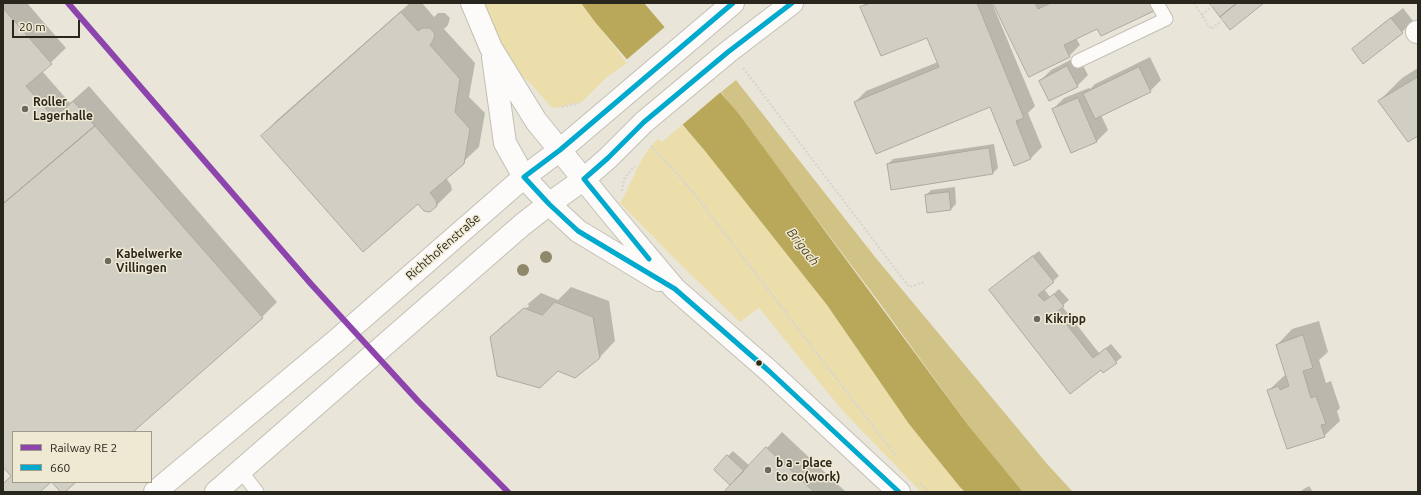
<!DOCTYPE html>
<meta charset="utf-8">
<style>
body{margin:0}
#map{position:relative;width:1421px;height:495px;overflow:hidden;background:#e9e6d9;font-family:Ubuntu,sans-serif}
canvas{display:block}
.frame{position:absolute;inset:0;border:4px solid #28261d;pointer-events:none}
.legend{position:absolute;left:12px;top:431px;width:140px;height:52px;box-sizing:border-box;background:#efe9d3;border:1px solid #9f9b8a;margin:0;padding:5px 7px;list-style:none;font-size:12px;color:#28261d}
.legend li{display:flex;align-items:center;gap:8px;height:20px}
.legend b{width:20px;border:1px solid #9f9b8a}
.scale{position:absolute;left:12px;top:20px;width:68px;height:18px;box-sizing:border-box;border:2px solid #28261d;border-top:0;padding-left:5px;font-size:12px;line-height:14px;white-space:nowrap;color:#28261d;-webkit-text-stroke:3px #efe9d3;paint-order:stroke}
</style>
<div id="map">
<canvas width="1421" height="495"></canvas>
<div class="frame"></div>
<ul class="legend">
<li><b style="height:5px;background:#8e44ad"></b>Railway RE 2</li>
<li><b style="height:5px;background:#00a9ce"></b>660</li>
</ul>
<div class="scale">20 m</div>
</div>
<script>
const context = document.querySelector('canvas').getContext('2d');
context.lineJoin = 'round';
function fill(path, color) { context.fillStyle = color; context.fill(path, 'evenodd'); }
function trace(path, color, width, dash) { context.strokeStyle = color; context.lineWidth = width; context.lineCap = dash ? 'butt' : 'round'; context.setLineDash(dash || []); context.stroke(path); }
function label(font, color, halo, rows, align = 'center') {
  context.font = font + ' Ubuntu,sans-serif'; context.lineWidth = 3; context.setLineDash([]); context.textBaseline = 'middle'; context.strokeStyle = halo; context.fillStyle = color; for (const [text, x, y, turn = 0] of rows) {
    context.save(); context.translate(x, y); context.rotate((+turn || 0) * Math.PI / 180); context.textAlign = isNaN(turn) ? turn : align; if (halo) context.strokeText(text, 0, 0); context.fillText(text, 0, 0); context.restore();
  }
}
fill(new Path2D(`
 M472,3h109l46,60 -20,14 -25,25 -20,5 -10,1 -20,-23 -41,-37z
 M682,125l23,26 122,154 82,119 56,68h-44l-80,-83 -82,-101 -19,14 -60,-58 -60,-61c13,-21 19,-47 38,-64l4,3z`), '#ebdeab');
fill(new Path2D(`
 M736,80l139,177 173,208 25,27h-50l-55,-67 -92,-127 -155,-206z`), '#d1c285');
fill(new Path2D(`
 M581,3h63l94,110 230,312 55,67h-58l-5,-5 -51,-63 -82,-119 -122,-154 -110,-129z`), '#b9a85a');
fill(new Path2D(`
 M666,26l56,65 -41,35 -56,-65z`), '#e9e6d9');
fill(new Path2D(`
 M3,3h24l39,45 -24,23 28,32 19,-17 188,216 -15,15 -130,115h-119v50h36l-11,10h-35v-7l9,-9 -9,-10z
 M410,3h12l12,14 4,-4h7l5,5 -2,7 -4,4 31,34 -6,34 16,16 -6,34 -33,31 5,7 1,5 -16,16 -18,-4 -156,-66 15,-16z
 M866,3h126l43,103 -7,7 14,34 -11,11 -17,7 -24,-59 -135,-4 11,-11 72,-29 -11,-26 -65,-28z
 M994,3h166l-62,25 -22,10 4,7 -11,11z
 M1403,8l10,13 -11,11 -39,30 -10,-13 11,-10z
 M1078,56l10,19 -11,11 -37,-5 11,-11z
 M1150,57l11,23 -11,11 -49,24 7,15 -11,11 -25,11 -19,-43 11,-11 25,-10 1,1 5,-5z
 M1418,68v67l-39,-34 23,-23z
 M994,144l4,24 -5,5 -105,-9 5,-5z
 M955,187l1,17 -5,5 -25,-14 5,-5z
 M1039,251l20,25 -15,13 6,8 9,-8 10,11 -7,6 37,47 12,-9 11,13 -18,15 -108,-87z
 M571,287l38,14 6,40 -15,16 -42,13 -67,-33 15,-15 35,-29 17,7zM528,304l1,2 -24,19v-2z
 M1319,321l9,31 -9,8 7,23 5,-2 9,27 -3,3 3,10 -16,15 -55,-46 17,-16 -9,-29 15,-16z
 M782,432l64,60h-120l12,-13 -10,-23 5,-5 17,15z
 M1309,486l4,6h-14z`), '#0003');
const building = new Path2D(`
 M871,3h106l47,115 -8,3 15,38 -17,7 -24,-59 -114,47 -22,-52 85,-35 -12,-29 -46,18 -21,-49z
 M993,3h42l3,6 13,-6h99l4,8 -53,25 -4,-7 -33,16 6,12 -41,20z
 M1211,3h26l-17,14 -10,-13z
 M1237,3h27l-34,27 -10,-13z
 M3,8l49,56 -26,22 28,32 19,-17 22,25 -92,78z
 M401,12l17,19 4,-3h8l5,6 -2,7 -3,4 30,34 -5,33 15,17 -6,35 -34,29 6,7 1,6 -7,6 -6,-1 -6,-7 -55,48 -102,-116z
 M1391,18l12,15 -40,31 -11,-15z
 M1067,66l11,21 -29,14 -10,-20z
 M1139,67l12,25 -56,27 -12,-25z
 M1418,77v59l-10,6 -30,-41z
 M1078,98l19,44 -26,11 -19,-44z
 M95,126l168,192 -130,114h-120v50h38l-11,10h-37v-8l8,-8 -8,-9v-263z
 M989,148l4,26 -102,16 -4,-26z
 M949,192l2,18 -24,3 -2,-18z
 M1033,256l21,26 -16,13 6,6 10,-7 10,12 -7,6 36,46 13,-10 11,15 -14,10 -2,-3 -31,24 -81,-104z
 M555,302l38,15 7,41 -25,20 -17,-7 -18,17 -43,-12 -7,-39 34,-29 18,7z
 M1303,335l10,33 -10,3 8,27 5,-2 10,28 -5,1 4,12 -38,12 -20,-59 12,-4 1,4 9,-4 -13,-41z
 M766,447l48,45h-90z
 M727,455l17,16 -14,14 -16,-15z
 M52,482h24l-11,10h-4z`);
fill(building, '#d1cec4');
trace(building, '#acaaa0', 1);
const service = new Path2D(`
 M1078,61l88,-42 -9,-16
 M241,471l16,21`);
const minor = new Path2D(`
 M472,3l19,45 45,73 80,98 59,70 94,82 130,121
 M1417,32h1
 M493,57l12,86 19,34 25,27 29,27 81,49`);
const tertiary = new Path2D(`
 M155,492l182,-152 187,-163 36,-27 173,-147
 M216,492l306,-267 27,-21 35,-25 24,-21 36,-36 84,-70 64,-49`);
trace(service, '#c2c0b5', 15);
trace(minor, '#c2c0b5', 24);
trace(tertiary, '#c2c0b5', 24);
trace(new Path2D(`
 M1194,3l17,26 12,-9
 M1202,15l10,-9
 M743,68l166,219 16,-5
 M562,107l17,-4
 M651,146l38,41 207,269
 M622,191l3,-14 10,-11
 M920,484l9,8`), '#d6d6d2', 2.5, [2, 2]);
trace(service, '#fcfbf9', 13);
trace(minor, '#fcfbf9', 22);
trace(tertiary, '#fcfbf9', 22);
trace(new Path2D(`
 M733,3l-173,147 -36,27 25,27 29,27 97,58 94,82 130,121
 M649,259l-65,-80 24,-21 36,-36 84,-70 64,-49`), '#00a9ce', 5);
trace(new Path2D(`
 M68,3l243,281 107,117 90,91`), '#8e44ad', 6);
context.fillStyle = '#8f886b';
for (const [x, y] of [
 [546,257],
 [523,270]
]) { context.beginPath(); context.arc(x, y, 6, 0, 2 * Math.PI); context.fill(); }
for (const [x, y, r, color] of [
 [25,109,4,"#6c695f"],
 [108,261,4,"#6c695f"],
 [1037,319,4,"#6c695f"],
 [759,363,3.5,"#28261d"],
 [768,470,4,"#6c695f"]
]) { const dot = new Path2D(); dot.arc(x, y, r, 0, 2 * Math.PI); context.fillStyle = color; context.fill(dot); trace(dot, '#efe9d3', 1.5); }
label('bold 12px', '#28261d', '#efe9d3', [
 ["Roller",33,102],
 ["Lagerhalle",33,116],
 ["Kabelwerke",116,254],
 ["Villingen",116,268],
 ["Kikripp",1045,319],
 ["b a - place",776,463],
 ["to co(work)",776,477]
], 'left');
label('12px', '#28261d', '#efe9d3', [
 ["Richthofenstraße",443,247,-41]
]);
label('italic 13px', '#544a21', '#efe9d3', [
 ["Brigach",803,247,52]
]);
</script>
